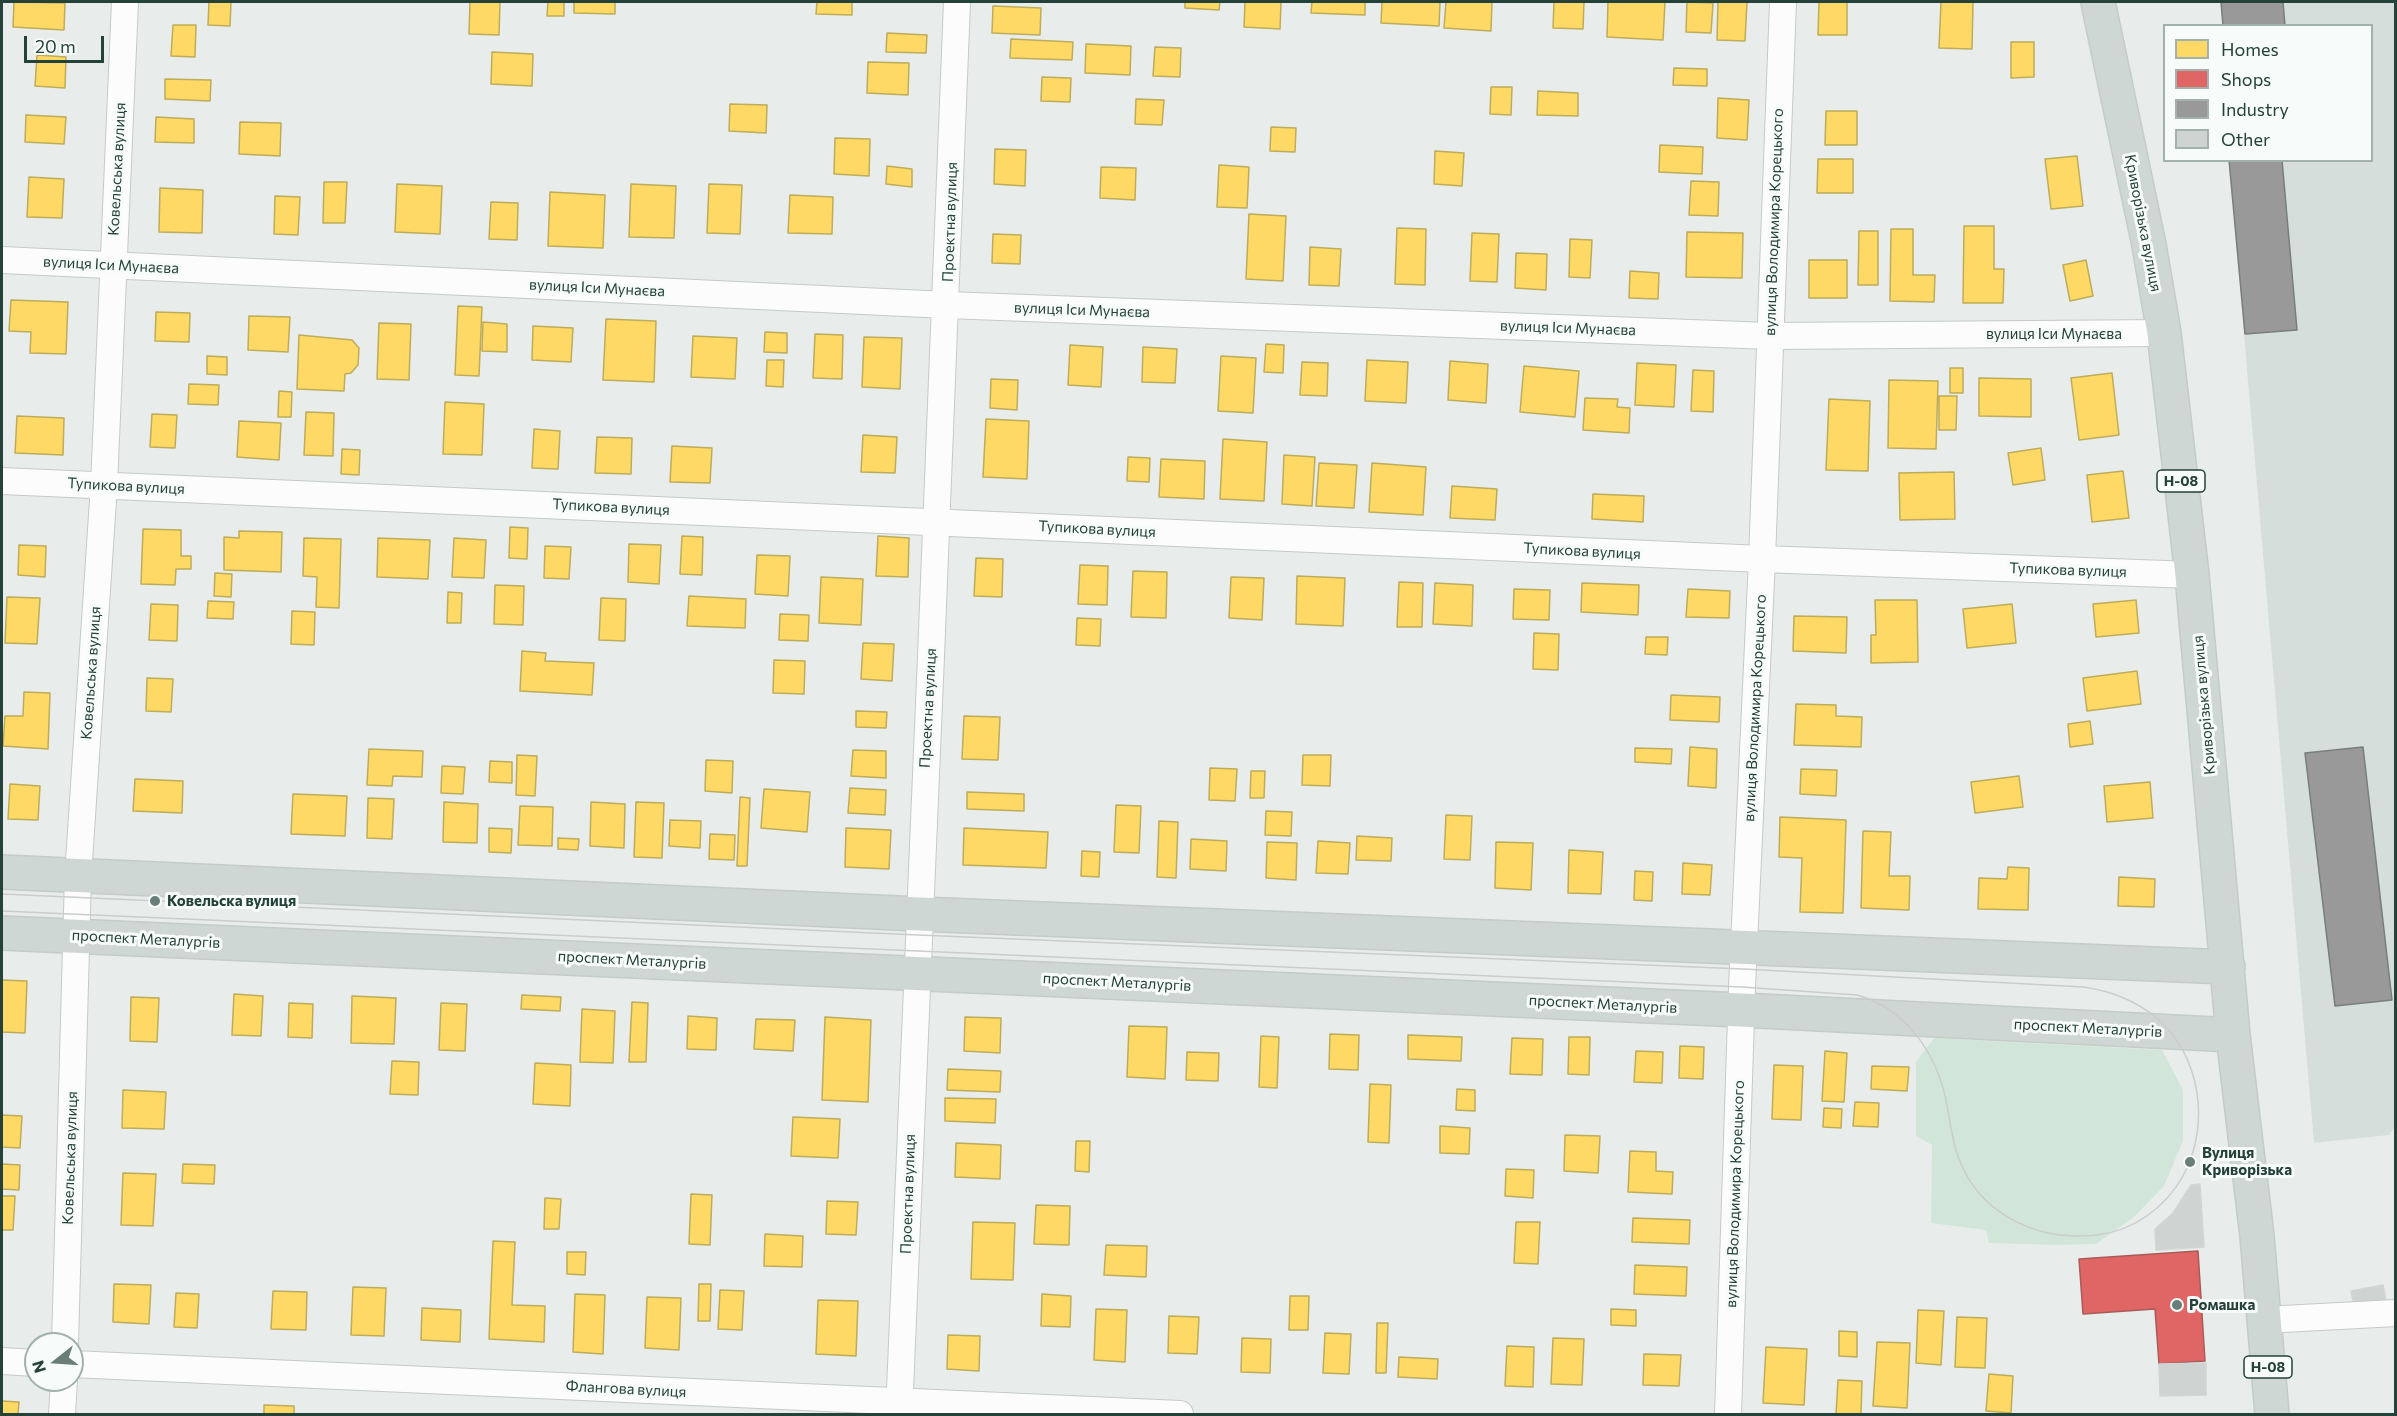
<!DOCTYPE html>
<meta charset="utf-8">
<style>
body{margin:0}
#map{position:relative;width:2397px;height:1416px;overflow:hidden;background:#e8edeb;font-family:Commissioner,sans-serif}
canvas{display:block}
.frame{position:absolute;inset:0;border:3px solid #24423a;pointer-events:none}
.legend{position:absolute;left:2163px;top:24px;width:210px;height:138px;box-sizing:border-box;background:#f7fbf9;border:2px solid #a3b1ad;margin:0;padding:8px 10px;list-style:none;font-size:18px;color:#24423a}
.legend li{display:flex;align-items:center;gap:12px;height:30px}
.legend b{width:30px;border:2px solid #a3b1ad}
.north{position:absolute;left:24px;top:1332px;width:60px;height:60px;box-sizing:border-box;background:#f7fbf9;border:2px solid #a3b1ad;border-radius:50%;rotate:253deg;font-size:16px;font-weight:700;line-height:24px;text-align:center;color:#24423a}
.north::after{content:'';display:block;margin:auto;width:21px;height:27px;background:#697e78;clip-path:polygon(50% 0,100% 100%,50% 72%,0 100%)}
.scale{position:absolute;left:24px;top:36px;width:80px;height:27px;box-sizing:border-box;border:3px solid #24423a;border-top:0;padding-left:8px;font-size:18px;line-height:21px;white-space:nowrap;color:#24423a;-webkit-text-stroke:4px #f7fbf9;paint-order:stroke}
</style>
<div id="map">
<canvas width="2397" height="1416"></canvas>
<div class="frame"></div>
<ul class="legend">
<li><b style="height:16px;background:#ffd966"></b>Homes</li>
<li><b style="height:16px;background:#e06666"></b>Shops</li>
<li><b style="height:16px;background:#999"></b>Industry</li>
<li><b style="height:16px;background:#cfd4d2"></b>Other</li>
</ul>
<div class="north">N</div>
<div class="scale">20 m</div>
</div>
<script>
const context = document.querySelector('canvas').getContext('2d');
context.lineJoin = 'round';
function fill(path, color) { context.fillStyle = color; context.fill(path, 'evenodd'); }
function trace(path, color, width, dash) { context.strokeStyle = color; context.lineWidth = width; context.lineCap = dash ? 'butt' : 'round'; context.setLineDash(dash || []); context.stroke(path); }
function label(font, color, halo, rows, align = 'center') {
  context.font = font + ' Commissioner,sans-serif'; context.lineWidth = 6; context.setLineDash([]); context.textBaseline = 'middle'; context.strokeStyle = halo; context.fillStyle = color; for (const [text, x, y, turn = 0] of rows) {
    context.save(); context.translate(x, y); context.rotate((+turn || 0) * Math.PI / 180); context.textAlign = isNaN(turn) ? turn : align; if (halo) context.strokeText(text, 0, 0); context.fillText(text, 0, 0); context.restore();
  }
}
fill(new Path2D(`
 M2221,2h174v1125l-6,8 -75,8 -85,-982 143,-1v-134l-149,-1z`), '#d6dedb');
fill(new Path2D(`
 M1934,1038l228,12 21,40v51l-19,45 -30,31 -38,27 -38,1 -69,-2 -3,-13 -55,-7 1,-78 -16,-9v-74z`), '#d1e6d8');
const homes = new Path2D(`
 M14,2l51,1 -1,27 -51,-3z
 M209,2h22l-1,24 -22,-1z
 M470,2h30l-1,33 -30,-1z
 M548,2h16v14h-17z
 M574,2h41v12l-41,-1z
 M817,2h35v13l-36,-1z
 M1185,2h35l-1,8 -34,-2z
 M1245,2h36l-1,27 -36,-2z
 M1312,2h53v13l-54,-2z
 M1382,2h58l-1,24 -58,-3z
 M1446,2h46l-1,29 -47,-3z
 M1554,2h30l-1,27 -30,-1z
 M1608,2h57l-2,38 -56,-3z
 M1687,2l26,1 -2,30 -25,-1z
 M1718,2h29l-2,39 -28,-1z
 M1819,2h28v33h-29z
 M1941,2h32l-1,47 -33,-1z
 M993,6l48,2 -1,27 -48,-2z
 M173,25h23l-1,32 -24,-1z
 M887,33l40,2 -1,18 -40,-1z
 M1011,39l62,3 -1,18 -62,-2z
 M2011,42h23v35l-23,1z
 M1086,44l45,2 -1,29 -45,-2z
 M1155,47l26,1 -1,29 -27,-1z
 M492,52l41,2 -1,32 -41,-2z
 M37,55l29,2 -1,31 -30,-2z
 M868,62l41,1 -1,32 -41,-2z
 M1674,68l33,1v17l-34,-1z
 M1042,77l29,1 -1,24 -29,-1z
 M165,79l46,1 -1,21 -45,-2z
 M1491,87h21l-1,28 -21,-1z
 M1538,91l40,2v23l-41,-1z
 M1718,98l31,2 -2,40 -30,-2z
 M1136,99l28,1 -2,25 -27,-1z
 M730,104l37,1 -1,28 -37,-2z
 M1826,111h31v34h-32z
 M26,115l40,2 -2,27 -39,-2z
 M156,117l38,2v24l-39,-1z
 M240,122l41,1 -1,33 -41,-2z
 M1271,127l25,1 -1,24 -25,-1z
 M835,138l35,1 -1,37 -35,-2z
 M1660,145l43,2 -1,27 -43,-2z
 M995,149l31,1 -1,36 -31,-2z
 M1435,151l29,2 -2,33 -28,-2z
 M2077,156l6,50 -32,3 -6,-50z
 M1818,159h35v34h-36z
 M1219,165l30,2 -2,41 -30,-1z
 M887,166l25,3v18l-26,-3z
 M1101,167l35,1 -1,32 -35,-2z
 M29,177l35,2 -2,39 -35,-1z
 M1691,181l28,1 -1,34 -29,-1z
 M324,182h23l-2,41h-22z
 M397,184l45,2 -2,48 -45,-2z
 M631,184l45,2 -2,52 -45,-1z
 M709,184l33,1 -2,49 -33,-1z
 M160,188l43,2 -1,43 -43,-1z
 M550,192l55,3 -2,53 -55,-2z
 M790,195l43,2 -1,37 -44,-1z
 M275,196l25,1 -2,38 -24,-1z
 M491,202l27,1 -1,37 -28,-1z
 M1249,214l37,2 -3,65 -37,-2z
 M1964,226h30v43h10l-1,34h-40z
 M1397,228l29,1 -1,56 -30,-1z
 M1891,229h22v46h22l-1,27 -44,-1z
 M1859,231h19v54h-20z
 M1687,232l56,1 -1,45 -56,-1z
 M1472,233l27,1 -2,48 -27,-1z
 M993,234l28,1 -1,29 -28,-1z
 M1570,239l22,1 -2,38 -21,-1z
 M1310,247l31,2 -2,37 -30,-1z
 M1516,253l31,1 -1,36 -31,-2z
 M1809,260h38v38h-38z
 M2086,260l7,36 -23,5 -7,-36z
 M1630,271l29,2 -1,26 -29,-1z
 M11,300l57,2 -2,52 -36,-1 1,-21 -22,-1z
 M458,306l24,1 -3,69 -24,-1z
 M156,312l34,1 -1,29 -34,-1z
 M249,316l41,1 -2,35 -40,-2z
 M606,319l50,2 -2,61 -51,-2z
 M483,322l24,2v28l-25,-1z
 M379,323l32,1 -2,56 -32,-1z
 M533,326l40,2 -2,34 -39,-2z
 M765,332l22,1v20l-23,-1z
 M815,334l28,1 -1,44 -29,-1z
 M299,335l53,5 7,8 -1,17 -7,8 -6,1 -1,17 -47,-2z
 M693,336l44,2 -2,41 -44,-2z
 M864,337l38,1 -2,51 -38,-2z
 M1266,344l18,1 -1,28 -19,-1z
 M1070,345l33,2 -2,40 -33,-2z
 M1143,347l34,2 -2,34 -33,-1z
 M207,356l20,1v18l-20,-1z
 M1221,356l35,2 -3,55 -35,-2z
 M767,360h17l-1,27 -17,-1z
 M1367,360l41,2 -2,41 -41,-2z
 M1450,361l38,3 -2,39 -38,-3z
 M1302,362l26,1 -1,33 -27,-1z
 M1637,363l39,2 -2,42 -39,-2z
 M1524,366l55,5 -4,46 -55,-5z
 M1950,368h13v25h-13z
 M1693,370l21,1 -1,41 -22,-1z
 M2112,373l7,62 -40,5 -8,-62z
 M1979,378l52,1v38l-52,-1z
 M991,379l27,1 -1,30 -27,-2z
 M1889,380l49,1 -2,68 -48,-1z
 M189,384l30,1 -1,20 -30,-1z
 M279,391l13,1 -1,25h-13z
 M1939,396h18l-1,34h-17z
 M1585,398l33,1 -1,8 13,1 -1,25 -46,-3z
 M1829,399l41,2 -2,70 -42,-1z
 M445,402l39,2 -2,51 -39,-1z
 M306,412l28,1 -1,43 -29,-1z
 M152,414l25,1 -2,33 -25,-1z
 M17,416l47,2 -1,37 -48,-2z
 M986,419l43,2 -2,58 -44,-2z
 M239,421l42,2 -2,37 -42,-3z
 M534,429l26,2 -2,38 -26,-1z
 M863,435l34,2 -2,36 -34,-1z
 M597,437l35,1 -1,36 -36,-1z
 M1223,439l44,3 -3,59 -44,-2z
 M672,446l40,2 -2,35 -40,-1z
 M2041,448l4,32 -32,5 -5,-32z
 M342,449l18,1 -1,25 -18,-1z
 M1284,455l31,2 -3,49 -30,-2z
 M1128,457l22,1 -1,24 -22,-1z
 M1161,459l44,2 -1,38 -45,-2z
 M1319,463l38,2 -3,43 -38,-2z
 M1372,463l54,4 -3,48 -54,-3z
 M2123,471l6,47 -37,4 -5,-47z
 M1954,472l1,47 -55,1 -1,-47z
 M1452,486l45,3 -2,31 -45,-2z
 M1593,494l51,2 -1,26 -51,-3z
 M510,527l18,1 -1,31 -18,-1z
 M143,529l38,1v26h10v13h-15l-1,16 -34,-1z
 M239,531l43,1 -1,40 -57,-2v-33l15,1z
 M682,536l21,1 -1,38 -22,-1z
 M878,536l31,2 -1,39 -32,-1z
 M304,538l37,1 -2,69 -23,-1 1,-30 -14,-1z
 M378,538l52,2 -2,39 -51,-2z
 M454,538l32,2 -2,38 -32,-1z
 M629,544l32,1 -2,39 -31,-2z
 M19,545l27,1 -1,31 -27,-2z
 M545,546l26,1 -2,32 -25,-1z
 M757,555l33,1 -2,40 -33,-2z
 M976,558l27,1 -1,38 -28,-1z
 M1080,565l28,1 -1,39 -29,-1z
 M1133,571l34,1 -1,46 -35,-1z
 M215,573l17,1 -1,23 -17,-1z
 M1297,576l48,2 -2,48 -47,-2z
 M821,577l42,2 -2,46 -42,-2z
 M1231,577l33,1 -2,42 -33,-2z
 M1399,582l24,1 -1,44h-25z
 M1435,583l38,2 -1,41 -39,-2z
 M1582,583l57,2 -1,30 -57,-3z
 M495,585l29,1 -1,39 -29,-1z
 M1514,589l36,1 -1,30 -36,-1z
 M1688,589l42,2 -1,27 -43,-1z
 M448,592l14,1 -1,30h-14z
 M689,596l57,3 -1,29 -58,-2z
 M7,597l33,1 -3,46 -32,-1z
 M601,598l25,1 -1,42 -26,-1z
 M1875,600h42l1,62 -47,1v-28h5z
 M2136,600l3,33 -43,4 -3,-33z
 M208,601l26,1 -1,17 -26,-1z
 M151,604l27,1 -1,36 -28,-1z
 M2012,604l4,39 -49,5 -4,-39z
 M292,611l23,1 -1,33 -23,-1z
 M780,614l29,1 -1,26 -29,-1z
 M1794,616l53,1 -1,36 -53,-2z
 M1077,618l24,1 -1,27 -24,-1z
 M1534,633l25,1 -1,36 -25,-1z
 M1646,637h22l-1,18 -22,-1z
 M863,643l31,1 -2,37 -31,-2z
 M522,651l24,2 -1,8 49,2 -2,32 -72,-4z
 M774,660l31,1 -1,33 -31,-1z
 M2137,671l4,33 -54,7 -4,-33z
 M147,678l26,1 -2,33 -25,-1z
 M24,692l26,1 -2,56 -45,-3 2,-30h18z
 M1671,695l49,2 -1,25 -49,-2z
 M1796,704l40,1v11l26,1 -1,30 -67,-2z
 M856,711l31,1 -1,16 -30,-1z
 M964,716l36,1 -2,43 -36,-1z
 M2090,721l3,23 -23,3 -2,-23z
 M1690,747l27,2 -1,39 -28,-2z
 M1635,748l37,1 -1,15 -36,-2z
 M369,749l54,2 -1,26 -29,-1 -1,10 -25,-1z
 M853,750l33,1v27l-35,-2z
 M517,755l20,1 -2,40 -19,-1z
 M1303,755h28l-1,31 -28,-1z
 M706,760l27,1 -1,32 -27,-2z
 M490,761l22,1v21l-23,-1z
 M442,766l23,1 -2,27 -22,-1z
 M1210,768l27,1 -2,32 -26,-1z
 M1801,769l36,1 -1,26 -36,-2z
 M1251,771h14l-1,27h-14z
 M2019,776l4,31 -48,6 -4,-31z
 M135,779l48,2 -1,32 -49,-2z
 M2150,782l3,36 -46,4 -3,-36z
 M10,784l30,2 -2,34 -30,-1z
 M850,788l36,2 -1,25 -37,-2z
 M764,789l46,3 -3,40 -46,-4z
 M967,792l57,2v17l-57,-2z
 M293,794l54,2 -2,40 -54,-2z
 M740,797l10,1 -3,68h-10z
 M368,798l26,1 -2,40 -25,-1z
 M444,802l34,2 -1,39 -34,-1z
 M591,802l34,2 -1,44 -34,-2z
 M636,802l28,1 -2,55 -28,-1z
 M1116,805l25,1 -2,47 -25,-1z
 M520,806l33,1 -1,39 -34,-1z
 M1266,811l26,1 -1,24 -26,-1z
 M1446,815l26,1 -2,44 -26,-1z
 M1780,817l66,3 -3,93 -43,-1 2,-54 -23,-1z
 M670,820l31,1 -1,27 -31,-2z
 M1159,821l19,1 -2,56 -19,-1z
 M489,828l23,1 -1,24 -22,-1z
 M846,828l45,2 -2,39 -44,-2z
 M964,828l84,4 -2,36 -83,-3z
 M1863,831l28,1 -2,44h21l-1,34 -48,-2z
 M710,834l25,1 -1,25 -25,-1z
 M1357,836l35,2 -1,23 -35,-1z
 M558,838l21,1 -1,11 -20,-1z
 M1191,839l36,2 -1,30 -36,-2z
 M1318,841l32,2 -2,31 -32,-1z
 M1267,842l30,1 -1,37 -30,-2z
 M1496,842l37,1 -2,47 -36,-2z
 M1569,850l34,2 -2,42 -33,-1z
 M1082,851l18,1 -1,25 -18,-1z
 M1683,863l29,2 -2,30 -28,-1z
 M2008,867l21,1 -1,42 -50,-1 1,-31 28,1z
 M1635,871l18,1 -1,29 -18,-1z
 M2119,877l36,2 -1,28 -36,-1z
 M2,980l25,1 -2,52 -23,-1z
 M234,994l29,2 -2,40 -29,-1z
 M522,995l39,2 -1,14 -39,-2z
 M352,996l44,2 -2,46 -43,-1z
 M131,997l28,1 -2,44 -27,-1z
 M632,1002l16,1 -2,59h-17z
 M289,1003l24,1 -1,34 -24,-1z
 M441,1003l26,1 -2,47 -26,-1z
 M582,1009l33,2 -2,52 -33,-1z
 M688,1016l29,2 -1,32 -29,-1z
 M825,1017l46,3 -3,82 -46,-2z
 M965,1017l36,1 -1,35 -36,-2z
 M756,1019l39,1 -2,31 -39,-2z
 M1129,1026l38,1 -2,52 -38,-2z
 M1330,1034l29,1 -1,35 -29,-1z
 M1408,1035l54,2 -1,24 -53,-2z
 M1261,1036l18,1 -2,51 -18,-1z
 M1569,1037h21l-1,38 -21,-1z
 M1512,1038l31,1 -1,36 -32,-1z
 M1680,1046l24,1 -1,32 -24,-1z
 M1636,1051l27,1 -1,31 -28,-1z
 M1825,1051l22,2 -3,49 -22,-1z
 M1187,1052l32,1 -1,28 -32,-1z
 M392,1061l27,1 -1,33 -28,-1z
 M535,1063l36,2 -1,41 -37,-2z
 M1774,1065l29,1 -2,54 -29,-1z
 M1872,1066l37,1 -2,24 -36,-2z
 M948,1069l53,2 -1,21 -53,-2z
 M1370,1084l21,1 -2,58 -21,-1z
 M1457,1089l18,1v21l-19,-1z
 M123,1090l43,2 -2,37 -42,-1z
 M945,1098l51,1 -1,24 -50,-2z
 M1855,1102l24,1 -1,24 -25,-1z
 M1824,1108l18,1 -1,19 -18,-1z
 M2,1115l20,1 -2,32 -18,-1z
 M793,1117l47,2 -2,39 -47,-2z
 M1440,1126l30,2 -1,26 -29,-1z
 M1565,1135l35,1 -2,37 -34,-2z
 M1076,1141h14l-1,31 -14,-1z
 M956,1143l45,2 -1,34 -45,-2z
 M1630,1151l26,1v19l17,1 -1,22 -44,-2z
 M2,1164l18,1 -1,25 -17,-1z
 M183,1164l32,1 -1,19 -32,-1z
 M1506,1169l28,1 -1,28 -28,-2z
 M123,1173l33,1 -3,52 -32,-1z
 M691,1194l21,1 -2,50 -21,-1z
 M2,1196h13l-2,34h-11z
 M545,1198l16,1 -2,30h-15z
 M827,1201l31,1 -2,33 -30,-1z
 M1036,1205l34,1 -1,39 -35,-1z
 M1633,1218l57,2 -1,24 -57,-2z
 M973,1222l42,1 -2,57 -42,-1z
 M1516,1222h24l-2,42 -24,-1z
 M765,1234l38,2 -1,31 -38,-1z
 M493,1241l22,1 -3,63 33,1 -1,36 -55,-3z
 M1106,1245l41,1 -1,31 -42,-2z
 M567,1252h19l-1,23 -18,-1z
 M1635,1265l52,2 -1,29 -52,-2z
 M114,1284l37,1 -2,39 -36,-2z
 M699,1284h12l-1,37h-12z
 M353,1287l33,1 -2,48 -33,-1z
 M720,1290l24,1 -2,39 -24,-1z
 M273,1291l34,1 -1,38 -35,-1z
 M176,1293l23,1 -2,34 -23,-1z
 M575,1294l30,1 -2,59 -30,-2z
 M1042,1294l29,2 -1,31 -29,-1z
 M1290,1296h19l-1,34h-19z
 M647,1297l34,1 -2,52 -34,-2z
 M818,1300l40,1 -2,55 -40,-2z
 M422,1308l39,2 -1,32 -39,-2z
 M1096,1309l31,1 -2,52 -31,-2z
 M1611,1309l25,1v16l-25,-1z
 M1918,1310l26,1 -3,54 -25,-2z
 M1169,1316l30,1 -2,37 -29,-1z
 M1957,1317l30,1 -2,50 -30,-1z
 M1377,1323h11l-2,50h-10z
 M1839,1331l18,1v25l-18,-1z
 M1325,1333l26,1 -2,40 -26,-1z
 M948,1335l32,1 -1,35 -32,-2z
 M1242,1338l29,1 -1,34 -29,-1z
 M1553,1338l31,1 -2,46 -31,-1z
 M1877,1342l33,1 -3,65 -34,-2z
 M1507,1346l27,1 -1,40 -28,-1z
 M1766,1347l41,2 -3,56 -41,-2z
 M1644,1354l37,1 -2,31 -36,-1z
 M1399,1357l39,2 -1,20 -39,-2z
 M1989,1374l24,2 -2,37 -25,-2z
 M1838,1380l24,1 -1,33h-25z
 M2,1401l17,1 -1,12h-16z
 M264,1405l30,1v8h-30z`);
fill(homes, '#ffd966');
trace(homes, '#bdac59', 1.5);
const shops = new Path2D(`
 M2198,1251l7,110 -46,3 -4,-55 -72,5 -4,-55z`);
fill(shops, '#e06666');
trace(shops, '#a85b59', 1.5);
const industry = new Path2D(`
 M2221,2h62l2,24h-62z
 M2229,160h53l15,170 -52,4z
 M2363,747l29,253 -57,6 -30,-253z`);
fill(industry, '#999');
trace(industry, '#767f7c', 1.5);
const building = new Path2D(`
 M2200,1184l4,63 -48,3 -1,-21 18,-16 18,-28z
 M2383,1285l4,20 -32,6 -4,-20z
 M2206,1363v32l-46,1 -1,-32z`);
fill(building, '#cfd4d2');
trace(building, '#d1d6d4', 1.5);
const minor = new Path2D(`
 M2,260l945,45 823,31 394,-3
 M2,481l1760,78 430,16
 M2264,1320l132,-7
 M65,1344l13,-468 26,-391 21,-483
 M2,1361l34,2
 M72,1364l1108,50
 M62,1414l2,-34
 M899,1414c18,-471 42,-941 58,-1412
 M1728,1414l14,-427 20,-428 21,-557`);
const major = new Path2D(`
 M2098,2l51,243 15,88 28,242 41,460 24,201 15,178
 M2,872l917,42 1309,53
 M2,933l1739,77 492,25`);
trace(minor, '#c5cac8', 28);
trace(major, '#c3ccc9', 36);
trace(minor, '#fcfcfc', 26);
trace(major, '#cfd7d5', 33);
trace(new Path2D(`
 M2,894l916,41 825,34 341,18c26,4 49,12 70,29 47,37 57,109 29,160 -18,32 -50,55 -86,59 -61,7 -121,-22 -140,-82 -6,-17 -7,-35 -11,-53 -10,-48 -41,-92 -89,-105l-115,-8 -1740,-76`), '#c9cdcc', 1.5);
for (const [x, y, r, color] of [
 [155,901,6,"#697e78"],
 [2190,1162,6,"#697e78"],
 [2177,1305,6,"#697e78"]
]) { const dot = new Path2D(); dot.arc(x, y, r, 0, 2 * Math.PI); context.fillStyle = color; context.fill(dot); trace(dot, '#f7fbf9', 2); }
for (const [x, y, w] of [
 [2181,481,48],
 [2268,1367,48]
]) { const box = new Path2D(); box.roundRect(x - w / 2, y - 11, w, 22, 4.5); context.fillStyle = '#f7fbf9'; context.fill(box); trace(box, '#24423a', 1.5); }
label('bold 14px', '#24423a', null, [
 ["Н-08",2181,481],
 ["Н-08",2268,1367]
]);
label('15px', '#24423a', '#f7fbf9', [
 ["Ковельська вулиця",117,169,-87],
 ["Проектна вулиця",950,222,-88],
 ["вулиця Володимира Корецького",1774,222,-88],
 ["Криворізька вулиця",2143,223,79],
 ["вулиця Іси Мунаєва",111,265,3],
 ["вулиця Іси Мунаєва",597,288,3],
 ["вулиця Іси Мунаєва",1082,310,2],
 ["вулиця Іси Мунаєва",1568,328,2],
 ["вулиця Іси Мунаєва",2054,334],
 ["Тупикова вулиця",126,486,3],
 ["Тупикова вулиця",611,507,3],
 ["Тупикова вулиця",1097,529,3],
 ["Тупикова вулиця",1582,551,3],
 ["Тупикова вулиця",2068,570,2],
 ["Ковельська вулиця",91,673,-86],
 ["Криворізька вулиця",2204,705,-95],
 ["Проектна вулиця",928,708,-87],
 ["вулиця Володимира Корецького",1755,708,-87],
 ["проспект Металургів",146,939,3],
 ["проспект Металургів",632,960,3],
 ["проспект Металургів",1117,982,3],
 ["проспект Металургів",1603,1004,3],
 ["проспект Металургів",2088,1028,3],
 ["Ковельська вулиця",70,1158,-88],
 ["Проектна вулиця",908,1194,-88],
 ["вулиця Володимира Корецького",1735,1194,-88],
 ["Флангова вулиця",626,1389,3]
]);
label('bold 15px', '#24423a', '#f7fbf9', [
 ["Ковельска вулиця",167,901],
 ["Вулиця",2202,1153],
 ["Криворізька",2202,1170],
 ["Ромашка",2189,1305]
], 'left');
</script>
